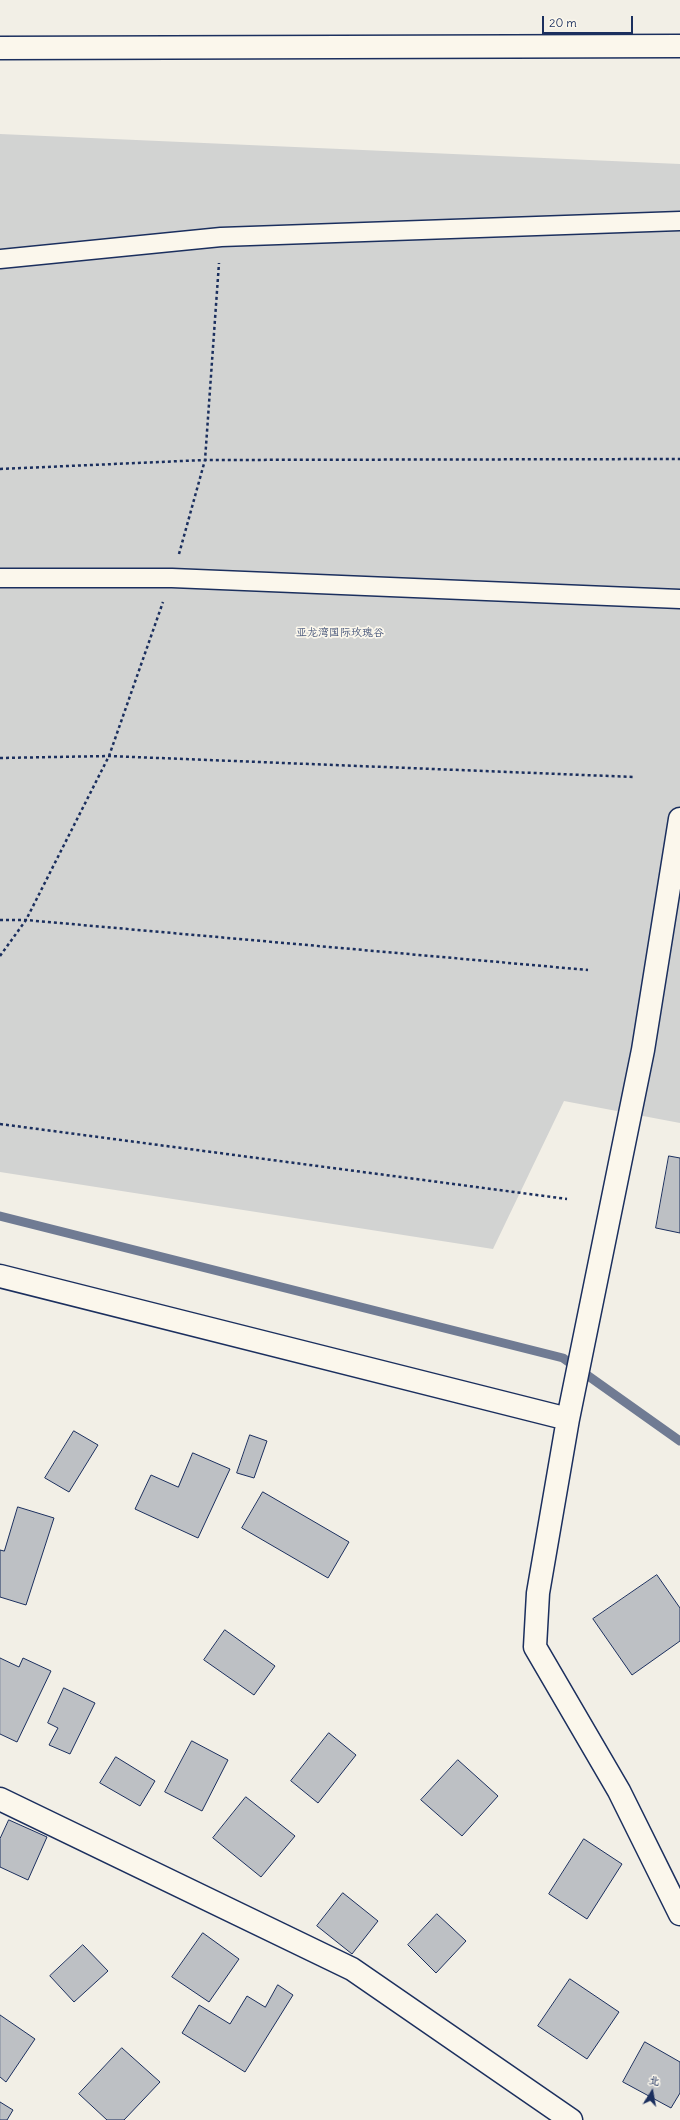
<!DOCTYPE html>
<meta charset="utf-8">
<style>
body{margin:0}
#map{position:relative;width:680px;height:2120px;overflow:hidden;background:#f2efe6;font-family:Delius,"LXGW WenKai TC",sans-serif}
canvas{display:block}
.north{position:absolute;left:632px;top:2072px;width:40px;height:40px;-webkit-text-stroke:3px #fbf7ec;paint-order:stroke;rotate:11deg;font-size:11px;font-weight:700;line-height:16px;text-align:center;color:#1b2f5e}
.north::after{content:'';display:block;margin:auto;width:14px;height:18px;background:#1b2f5e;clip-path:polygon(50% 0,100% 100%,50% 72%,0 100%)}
.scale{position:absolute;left:542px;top:16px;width:91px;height:18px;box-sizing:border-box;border:2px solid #1b2f5e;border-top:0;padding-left:5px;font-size:12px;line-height:14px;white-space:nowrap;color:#1b2f5e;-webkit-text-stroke:3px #fbf7ec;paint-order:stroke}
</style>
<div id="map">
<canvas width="680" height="2120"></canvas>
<div class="north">北</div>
<div class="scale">20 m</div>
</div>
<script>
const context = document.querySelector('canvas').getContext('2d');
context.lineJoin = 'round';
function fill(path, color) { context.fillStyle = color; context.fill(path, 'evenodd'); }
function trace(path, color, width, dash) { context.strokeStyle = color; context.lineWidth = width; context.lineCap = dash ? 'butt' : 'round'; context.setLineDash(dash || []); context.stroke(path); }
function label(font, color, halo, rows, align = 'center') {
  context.font = font + ' Delius,"LXGW WenKai TC",sans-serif'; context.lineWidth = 3.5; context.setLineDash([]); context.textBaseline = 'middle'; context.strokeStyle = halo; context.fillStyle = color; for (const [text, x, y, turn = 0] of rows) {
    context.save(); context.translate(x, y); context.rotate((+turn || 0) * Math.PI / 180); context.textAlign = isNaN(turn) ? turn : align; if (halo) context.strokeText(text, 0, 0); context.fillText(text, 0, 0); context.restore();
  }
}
fill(new Path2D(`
 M0,134l680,30v959l-116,-22 -71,148 -493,-77z`), '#d2d3d2');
trace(new Path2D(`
 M0,1216l563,142 117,83`), '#707b93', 9);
const building = new Path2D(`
 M669,1156l11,2v75l-24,-5z
 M74,1431l24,14 -29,47 -24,-14z
 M250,1435l17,6 -13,37 -17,-5z
 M193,1453l37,16 -32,69 -63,-29 16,-34 27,12z
 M263,1492l86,50 -21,36 -86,-50z
 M18,1507l36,11 -28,87 -26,-8v-47l4,1z
 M657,1575l23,33v33l-48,34 -39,-56z
 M225,1630l50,36 -21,29 -50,-35z
 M0,1658l19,9 4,-9 28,13 -34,71 -17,-8z
 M64,1688l31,15 -25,51 -21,-9 9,-17 -10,-5z
 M329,1733l27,22 -38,48 -27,-22z
 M192,1741l36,19 -26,51 -37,-19z
 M116,1757l39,24 -15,25 -40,-23z
 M458,1760l40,36 -36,40 -41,-36z
 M246,1797l49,39 -34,41 -48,-39z
 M9,1820l38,17 -19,43 -28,-13v-28z
 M584,1839l38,25 -35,55 -38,-25z
 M343,1893l35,28 -26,33 -35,-28z
 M437,1914l29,27 -30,32 -28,-28z
 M203,1933l36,26 -30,43 -37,-25z
 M83,1945l25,26 -34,31 -24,-26z
 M570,1979l49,33 -32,47 -49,-33z
 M278,1985l15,10 -48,77 -63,-39 17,-28 31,19 17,-28 18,11z
 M0,2015l35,24 -29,43 -6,-5z
 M645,2042l35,20v31l-9,15 -48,-26z
 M122,2048l38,34 -36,38h-17l-28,-26z
 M0,2102l13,8 -6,10h-7z`);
fill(building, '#bdc0c4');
trace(building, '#1b2f5e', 1);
const service = new Path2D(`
 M0,259l221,-22 459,-16
 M0,578h172l508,21`);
const minor = new Path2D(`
 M0,48l680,-2
 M680,819l-37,231 -75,369 -30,174 -3,54 84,144 61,123
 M0,1276l568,143
 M0,1799l352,170 219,151`);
trace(service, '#1b2f5e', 21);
trace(minor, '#1b2f5e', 25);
trace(new Path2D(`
 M0,469l205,-9 475,-1
 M179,554l26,-94 14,-197
 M0,758l109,-2 525,21
 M0,920h26l562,50
 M0,956l26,-36 83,-164 54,-154
 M0,1124l567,75`), '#1b2f5e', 2.5, [3, 3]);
trace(service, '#fbf7ec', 18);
trace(minor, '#fbf7ec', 22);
label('11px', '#49587b', '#fbf7ec', [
 ["亚龙湾国际玫瑰谷",340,633]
]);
</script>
